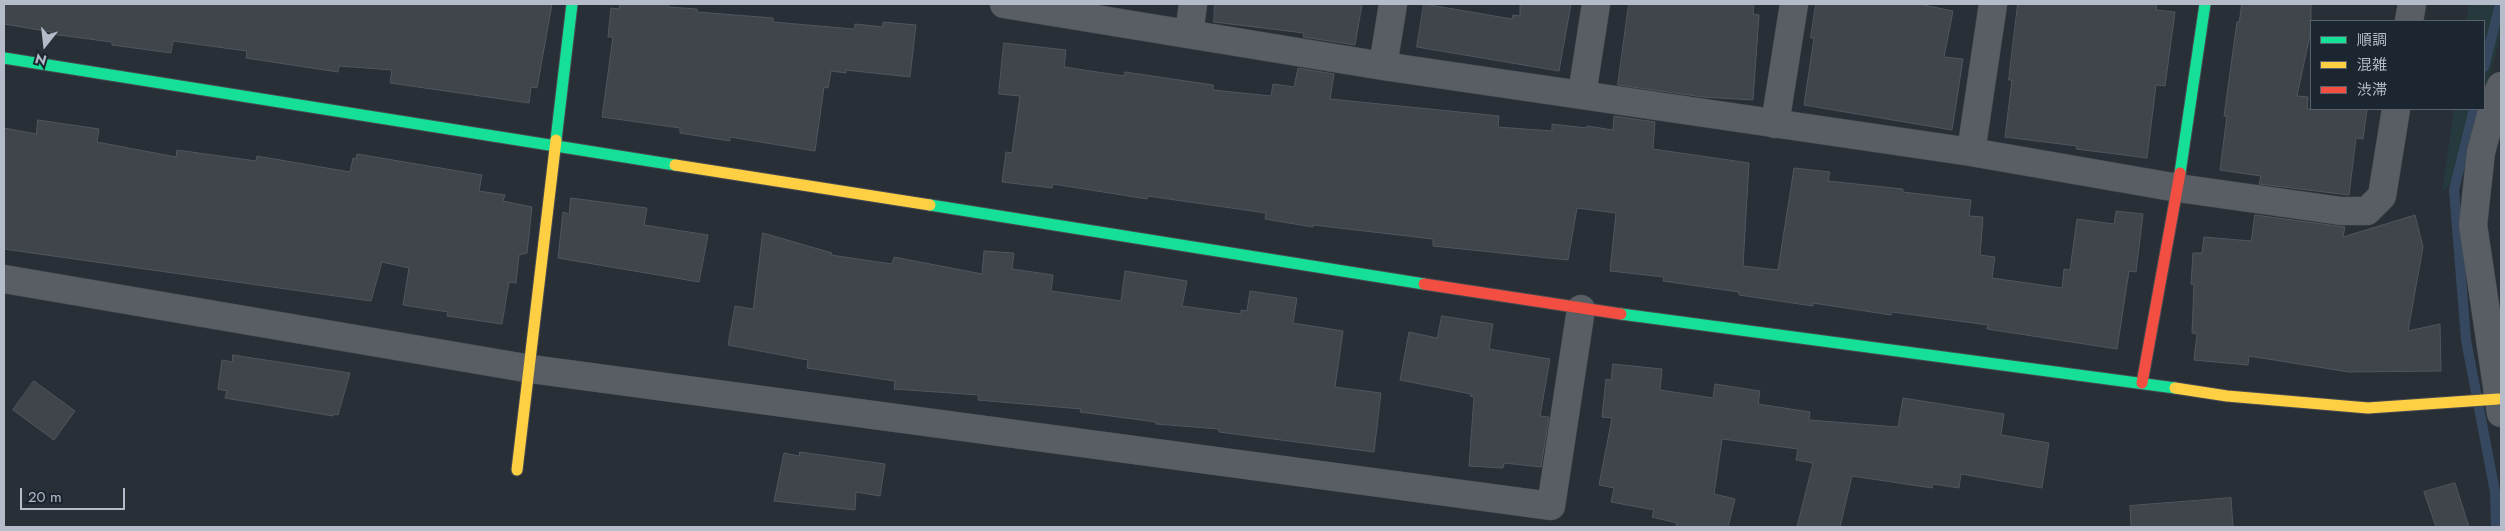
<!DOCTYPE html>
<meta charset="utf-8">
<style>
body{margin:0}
#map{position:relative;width:2505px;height:531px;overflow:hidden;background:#292f36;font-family:Jost,"Noto Sans JP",sans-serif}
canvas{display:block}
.frame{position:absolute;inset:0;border:5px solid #b3bcc8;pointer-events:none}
.legend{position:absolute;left:2310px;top:20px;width:175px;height:90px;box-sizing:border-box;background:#1c2631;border:1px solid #58626d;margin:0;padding:6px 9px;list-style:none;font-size:15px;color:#b3bcc8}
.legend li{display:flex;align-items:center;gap:10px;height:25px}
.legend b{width:25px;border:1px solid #58626d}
.north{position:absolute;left:20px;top:20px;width:50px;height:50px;-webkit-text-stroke:4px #1c2631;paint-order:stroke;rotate:196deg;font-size:14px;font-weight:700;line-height:20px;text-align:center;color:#b3bcc8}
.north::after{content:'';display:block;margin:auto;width:18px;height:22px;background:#b3bcc8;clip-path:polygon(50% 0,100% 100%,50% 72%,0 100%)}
.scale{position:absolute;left:20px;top:488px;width:105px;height:22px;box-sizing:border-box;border:2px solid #b3bcc8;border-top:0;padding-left:6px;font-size:15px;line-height:18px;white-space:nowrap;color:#b3bcc8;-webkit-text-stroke:4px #1c2631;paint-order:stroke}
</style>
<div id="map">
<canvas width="2505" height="531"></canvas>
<div class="frame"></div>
<ul class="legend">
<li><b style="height:6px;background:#16e098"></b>順調</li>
<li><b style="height:6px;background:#ffcf43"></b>混雑</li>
<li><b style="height:6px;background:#f24e42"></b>渋滞</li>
</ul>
<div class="north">N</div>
<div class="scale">20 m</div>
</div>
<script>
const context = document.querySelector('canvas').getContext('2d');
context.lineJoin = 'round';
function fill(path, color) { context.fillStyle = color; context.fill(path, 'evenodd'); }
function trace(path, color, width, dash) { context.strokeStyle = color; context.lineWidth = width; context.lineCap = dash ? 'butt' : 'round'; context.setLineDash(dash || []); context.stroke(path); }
fill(new Path2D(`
 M2469,4h32v30l-17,63v-76h-18z
 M2454,109h27l-18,67 -21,15z`), '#26393c');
trace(new Path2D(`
 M2484,67l16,-63
 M2474,109l-20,81 12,150 29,152 1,35`), '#36485f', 10);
const building = new Path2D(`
 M4,4h548l-15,84 -6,-1 -2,16 -139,-20 2,-13 -53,-4 -1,6 -92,-14 1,-7 -74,-10 -2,12 -59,-8v-3l-61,-8v-2l-47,-8z
 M620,4h48v3l29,2v3l76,6v4l81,7 1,-5 28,3v-5l33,3 -6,52 -64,-7v3l-15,-2 -3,17 -4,-1 -9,64 -85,-14v4l-50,-8v-5l-78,-11 11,-80h-5l3,-29 8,1z
 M1215,4h147l-7,41 -52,-8 1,-4 -90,-11z
 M1424,4l88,15 1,-4 7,1v-12h51l-12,67 -142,-24z
 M1629,4h125l-1,10 6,1 -6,85 -50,-3 -85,-12z
 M1816,4h103l34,7 -9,46 19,2 -11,71 -148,-25 10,-67h-3z
 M2018,4h139l-1,6 19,2 -10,74 -9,-1 -9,73 -71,-9 1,-3 -72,-9 7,-57h-3z
 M2242,4h69v26l-14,66 11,1 -1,12h60l-4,30 -7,-1 -7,57 -90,-11 2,-8 -41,-6 7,-54h-3l13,-94h2z
 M1004,43l62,7 -2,17 60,9 1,-4 88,13v5l58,6 2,-12 21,3 4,-19 36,6 -4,25 169,17 -1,11 54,4v-7l35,4v-2l26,4 1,-14 41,6 -2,27 96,14 -6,103 35,4 16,-102 36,4 -2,9 75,8v3l68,8 -2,16 14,1 -3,38 15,2 -3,21 70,10 2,-19 6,1 7,-51 37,5 2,-13 27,3 -7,58 -7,-1 -12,78 -130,-20 1,-4 -96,-13 -1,3 -78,-12v3l-74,-11v-3l-76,-11 1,-4 -54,-6 6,-58 -39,-5 -9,52 -135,-14v-7l-120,-14v2l-48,-8 1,-6 -118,-17 -1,3 -94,-15 -1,4 -50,-6 4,-30 6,1 8,-57 -21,-2z
 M38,120l61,9 -2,13 79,15 1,-7 79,11 1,-5 93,16 3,-14 3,1 1,-5 125,21 -3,16 26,4 -2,6 29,6 -5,46 -8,2 -3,28 -7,-1 -7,42 -55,-8 1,-4 -45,-7 6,-37 -27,-6 -11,39 -367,-52v-121l32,6z
 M571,198l76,10 -3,17 64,10 -9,47 -141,-24 5,-46 6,2z
 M2255,215l90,12 -2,10 72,-22 8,32 -15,84 32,-7 1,47 -92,1 -100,-16 -1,9 -54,-5 3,-26 -5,-1 2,-49h-3l2,-31h9l2,-16 47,4z
 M763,233l69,20 -1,2 61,9 2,-7 88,17 2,-23 30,2 -2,16 41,6 -2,16 70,10 4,-30 62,10 -5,25 59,8v-4l6,1 3,-20 47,7 -4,25 50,8 -8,56 46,6 -7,59 -155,-20v-3l-63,-5v-2l-76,-10 1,-3 -103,-9 1,-5 -85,-6 1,-8 -88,-13 1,-8 -80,-15 7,-39 18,3z
 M1442,316l51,8 -4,25 61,10 -10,57 9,1 -8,50 -37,-4 -1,5 -34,-2 5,-69 -4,-1 1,-2 -71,-14 9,-48 28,6z
 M233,355l117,18 -12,42 -4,-1 -1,2 -108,-18 2,-7 -9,-2 4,-29 10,2z
 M1613,364l49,5 -2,21 53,8 2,-14 45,7 -2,13 52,8 -1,8 89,7 5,-29 101,16 -3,21 48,8 -7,45 -81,-14 -2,14 -26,-4 -1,4 -80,-12 -12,51h-43l16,-64 -17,-3 2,-11 -76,-10 -8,55 21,5 -7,28h-52l1,-4 -25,-6 2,-7 -43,-8 3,-14 -15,-3 13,-67 -10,-1 4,-38 5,1z
 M34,381l41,30 -21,29 -41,-30z
 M800,452l85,12 -5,32 -24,-4 -1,18 -81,-9 10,-48 15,3z
 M2455,483l14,44h-33l-12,-35z
 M2231,498l2,29h-102l-1,-21z`);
fill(building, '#40454b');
trace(building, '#51565e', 1);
const street = new Path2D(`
 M1004,4l379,62 588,86 207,36 163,23h26l15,-15 14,-87
 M2409,21l3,-17
 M1189,34l4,-30
 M1383,66l10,-62
 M2501,86l-5,11 -15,55 -8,73 28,188
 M1582,94l14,-90
 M1775,124l19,-120
 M1971,152l22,-148
 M4,279l527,90 1020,137 30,-197`);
const fast = new Path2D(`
 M4,58l671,107
 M556,140l16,-136
 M2180,173l25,-169
 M930,205l494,79
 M1621,314l554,74`);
const slow = new Path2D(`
 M675,165l255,40
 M2175,388l52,8 141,12 130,-9
 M517,470l39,-330`);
const jam = new Path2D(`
 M1424,284l197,30
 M2142,383l38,-210`);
trace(street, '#474b51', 29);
trace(fast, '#474b51', 13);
trace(slow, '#474b51', 13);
trace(jam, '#474b51', 13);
trace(street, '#595e64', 28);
trace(fast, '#16e098', 11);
trace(slow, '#ffcf43', 11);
trace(jam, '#f24e42', 11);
</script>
